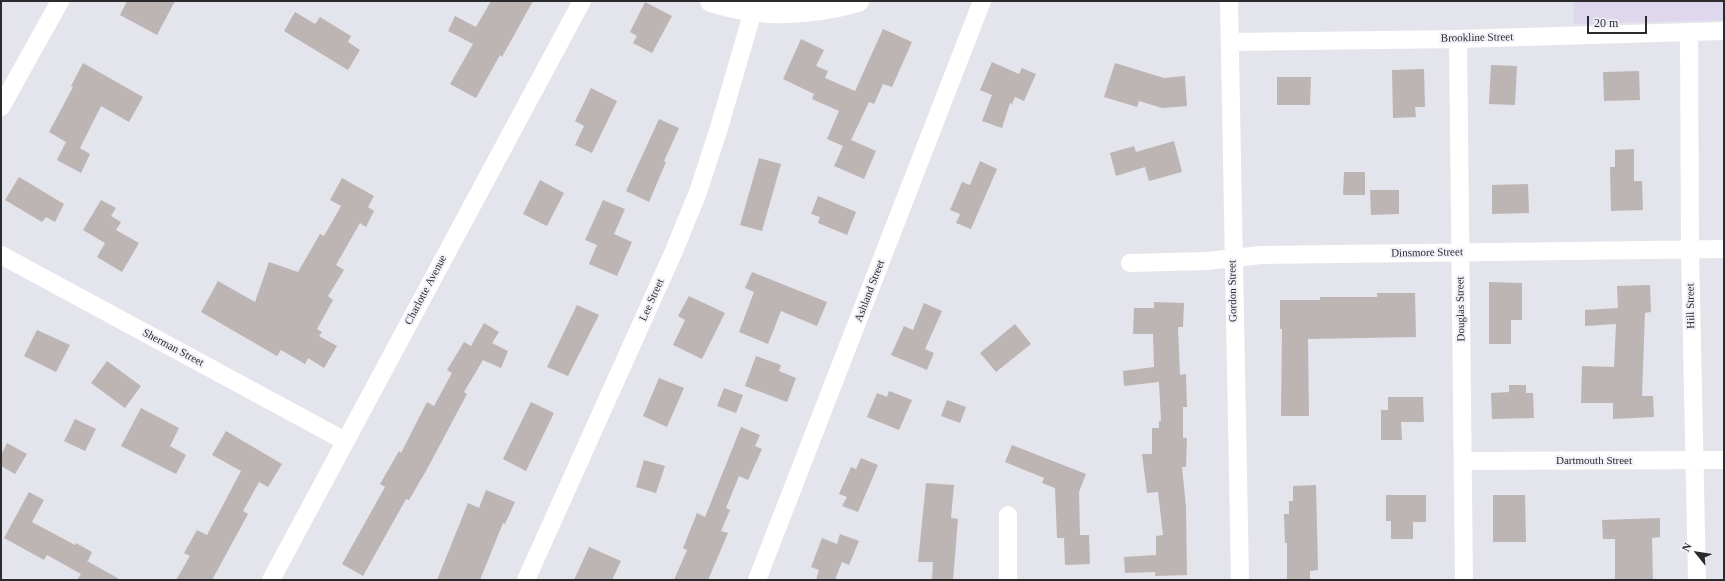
<!DOCTYPE html>
<style>
body{margin:0}
#map{position:relative;width:1725px;height:581px;overflow:hidden;background:#e4e4ec;font-family:Georgia,serif}
canvas{display:block}
.frame{position:absolute;inset:0;border:2px solid #2b2b2e;pointer-events:none}
.north{position:absolute;left:1677px;top:533px;width:40px;height:40px;-webkit-text-stroke:3px #f1f2f9;paint-order:stroke;rotate:300deg;font-size:11px;font-weight:700;line-height:16px;text-align:center;color:#2b2b2e}
.north::after{content:'';display:block;margin:auto;width:14px;height:18px;background:#2b2b2e;clip-path:polygon(50% 0,100% 100%,50% 72%,0 100%)}
.scale{position:absolute;left:1587px;top:16px;width:60px;height:18px;box-sizing:border-box;border:2px solid #2b2b2e;border-top:0;padding-left:5px;font-size:12px;line-height:14px;white-space:nowrap;color:#2b2b2e;-webkit-text-stroke:3px #f1f2f9;paint-order:stroke}
</style>
<div id="map">
<canvas width="1725" height="581"></canvas>
<div class="frame"></div>
<div class="north">N</div>
<div class="scale">20 m</div>
</div>
<script>
const context = document.querySelector('canvas').getContext('2d');
context.lineJoin = 'round';
function fill(path, color) { context.fillStyle = color; context.fill(path, 'evenodd'); }
function trace(path, color, width, dash) { context.strokeStyle = color; context.lineWidth = width; context.lineCap = dash ? 'butt' : 'round'; context.setLineDash(dash || []); context.stroke(path); }
function label(font, color, halo, rows, align = 'center') {
  context.font = font + ' Georgia,serif'; context.lineWidth = 4; context.setLineDash([]); context.textBaseline = 'middle'; context.strokeStyle = halo; context.fillStyle = color; for (const [text, x, y, turn = 0] of rows) {
    context.save(); context.translate(x, y); context.rotate((+turn || 0) * Math.PI / 180); context.textAlign = isNaN(turn) ? turn : align; if (halo) context.strokeText(text, 0, 0); context.fillText(text, 0, 0); context.restore();
  }
}
fill(new Path2D(`
 M1573,1h151v19l-150,4z`), '#ded7ed');
fill(new Path2D(`
 M127,1h48l-18,34 -37,-20z
 M491,1h42l-31,56 -2,-2 -24,43 -26,-14 23,-40 -25,-13 7,-15 21,11z
 M645,2l27,14 -20,37 -19,-10 4,-7 -7,-4z
 M295,12l20,12 5,-7 31,19 -3,6 12,8 -12,20 -64,-39z
 M883,29l29,13 -20,45 -9,-3 -9,20 -5,-2 -18,38 25,11 -12,28 -30,-13 9,-20 -16,-7 12,-28 -27,-12 2,-5 -31,-15 18,-40 23,11 -8,16 12,5 -3,7 30,13z
 M992,62l27,12 3,-6 14,6 -12,27 -9,-4 -3,7 -2,-1 -8,25 -20,-7 10,-26 -12,-5z
 M83,63l60,34 -14,25 -28,-16 -21,42 10,6 -9,19 -24,-13 9,-18 -17,-10 24,-45 -2,-1z
 M1115,63l49,15 21,-2 2,30 -25,2 -23,-7 -2,6 -33,-10z
 M1491,65l26,1 -2,39 -26,-1z
 M1424,69l1,38h-10l1,10 -23,1 -1,-48z
 M1639,71l1,29 -36,1 -1,-29z
 M1277,77h34l-1,28h-33z
 M591,88l26,13 -25,52 -17,-8 9,-19 -9,-5z
 M659,119l20,9 -15,33 2,1 -17,40 -23,-11z
 M1174,141l8,31 -33,9 -4,-14 -29,9 -6,-23 24,-7 2,6z
 M1634,149v32h8l1,29 -32,1 -1,-44h5v-17z
 M759,158l22,6 -19,67 -22,-6z
 M980,161l17,8 -26,60 -15,-6 4,-9 -10,-4 12,-28 8,3z
 M1344,172h21v23h-22z
 M19,177l45,27 -9,18 -9,-5 -4,5 -37,-22z
 M342,178l32,18 -6,11 6,4 -8,16 -6,-4 -24,42 8,5 -16,26 5,4 -16,29 5,3 -3,4 18,10 -13,22 -16,-10 -3,6 -24,-14 -4,6 -76,-44 17,-31 37,21 14,-40 29,10 22,-38 4,2 17,-30 -11,-6z
 M540,180l24,13 -17,33 -24,-12z
 M1528,184l1,29 -37,1v-29z
 M1370,190h29v24l-28,1z
 M818,196l38,16 -9,23 -29,-12 2,-6 -9,-3z
 M101,200l15,8 -5,8 10,6 -5,8 23,13 -17,29 -25,-15 8,-14 -22,-13z
 M603,200l22,9 -11,25 18,8 -15,34 -28,-12 8,-19 -12,-5z
 M752,272l75,30 -10,24 -36,-15 -13,33 -29,-12 15,-40 -9,-4z
 M1489,282l33,1v37h-11v24h-22z
 M1650,285l1,27 -6,1 -3,83h11l1,21 -41,2v-16h-32l1,-37 32,1 2,-43 -31,2v-16l33,-2 -1,-22z
 M1377,293h38l1,44 -108,2 1,77h-28l1,-87h-2v-29h40v-3h57z
 M689,296l36,17 -23,46 -29,-14 12,-25 -7,-4z
 M1154,302l30,1 -1,24h-5l2,48 6,-1 1,33h-4v31h4l-1,29h-4l4,40 1,68 -32,1v-4l-30,1 -1,-16 32,-2v-19l7,-1 -5,-43 -11,1 -5,-39h10v-26h7v-7h2l-2,-39 -35,4 -1,-15 31,-4 -1,-33h-20l1,-26h20z
 M924,303l18,8 -17,38 9,4 -7,17 -36,-15 13,-29 9,4z
 M577,305l22,10 -31,61 -21,-9z
 M484,323l15,9 -7,11 16,8 -7,17 -18,-8 -19,32 3,2 -41,77 -17,29 -3,-1 -43,77 -21,-12 43,-77 -5,-3 19,-33 2,2 26,-51 7,4 18,-33 -5,-3 17,-28 7,4z
 M1015,324l16,20 -35,28 -16,-19z
 M37,330l33,15 -14,27 -32,-16z
 M756,356l25,9 -2,6 17,7 -9,24 -42,-16z
 M107,361l34,25 -16,22 -34,-25z
 M659,378l25,10 -17,39 -24,-11z
 M1509,385h17v8h7l1,25 -42,1 -1,-26 18,-1z
 M724,388l19,7 -7,18 -19,-7z
 M889,391l23,9 -13,30 -32,-13 10,-24 10,4z
 M1388,397h35l1,25h-23l1,18h-21v-30h7z
 M947,400l19,7 -6,16 -19,-7z
 M531,402l23,11 -28,58 -23,-12z
 M141,408l38,20 -9,18 16,9 -10,19 -55,-28z
 M75,419l21,10 -11,22 -21,-10z
 M741,427l19,8 -5,11 7,3 -14,31 -9,-4 -13,32 4,2 -9,21 7,2 -20,47h-34l13,-30 -4,-2 14,-35 8,4z
 M226,431l56,33 -14,23 -9,-5 -16,29 5,3 -36,66h-36l14,-24 -6,-3 13,-23 10,5 34,-64 -29,-16z
 M7,443l20,11 -12,20 -14,-8v-11z
 M1012,445l74,29 -7,18 1,43h9l1,29 -25,1 -1,-27h-7l-2,-50 -13,-5 2,-5 -39,-16z
 M861,458l17,7 -20,47 -16,-6 5,-9 -8,-3 12,-27 5,2z
 M644,460l21,6 -9,27 -20,-6z
 M926,483l28,2 -3,33 7,1 -5,61h-21l1,-18h-15z
 M1316,485l2,85 -8,1v9h-23v-37h-2l-1,-29h5v-13h4v-15z
 M486,490l29,12 -10,22 -2,-1 -23,57h-43l31,-77 11,5z
 M29,492l15,8 -12,22 43,23 1,-2 16,9 -5,11v-2l34,19h-44l4,-6 -34,-19 -3,5 -40,-22z
 M1386,495h40v27h-13v17h-22v-18h-5z
 M1493,495h32l1,47h-33z
 M1660,518v19l-8,1 1,42h-38v-41h-12l-1,-19z
 M840,534l19,7 -10,24 -7,-3 -7,18h-19l3,-10 -8,-3 11,-29 15,6z
 M589,547l32,14 -9,19h-38z`), '#bdb4b4');
trace(new Path2D(`
 M1229,1l11,579
 M1689,32l1,217 7,331
 M1458,39l6,541
 M1230,42l228,-3 266,-8
 M1,107l59,-106
 M1,255l344,186
 M1130,263l77,-2 54,-6 463,-6
 M1464,461l260,-1
 M271,580l311,-579
 M526,580l148,-329 24,-59 21,-64 34,-117
 M757,580l225,-579
 M1008,580v-65`), '#fff', 18);
trace(new Path2D(`
 M711,1c49,16 98,14 147,0`), '#fff', 22);
label('11px', '#2b2b2e', '#f1f2f9', [
 ["Brookline Street",1477,38,-1],
 ["Dinsmore Street",1427,253,-1],
 ["Charlotte Avenue",426,290,-62],
 ["Ashland Street",870,291,-69],
 ["Gordon Street",1233,291,-91],
 ["Lee Street",652,300,-66],
 ["Hill Street",1691,306,-91],
 ["Douglas Street",1461,309,-91],
 ["Sherman Street",173,348,28],
 ["Dartmouth Street",1594,461]
]);
</script>
